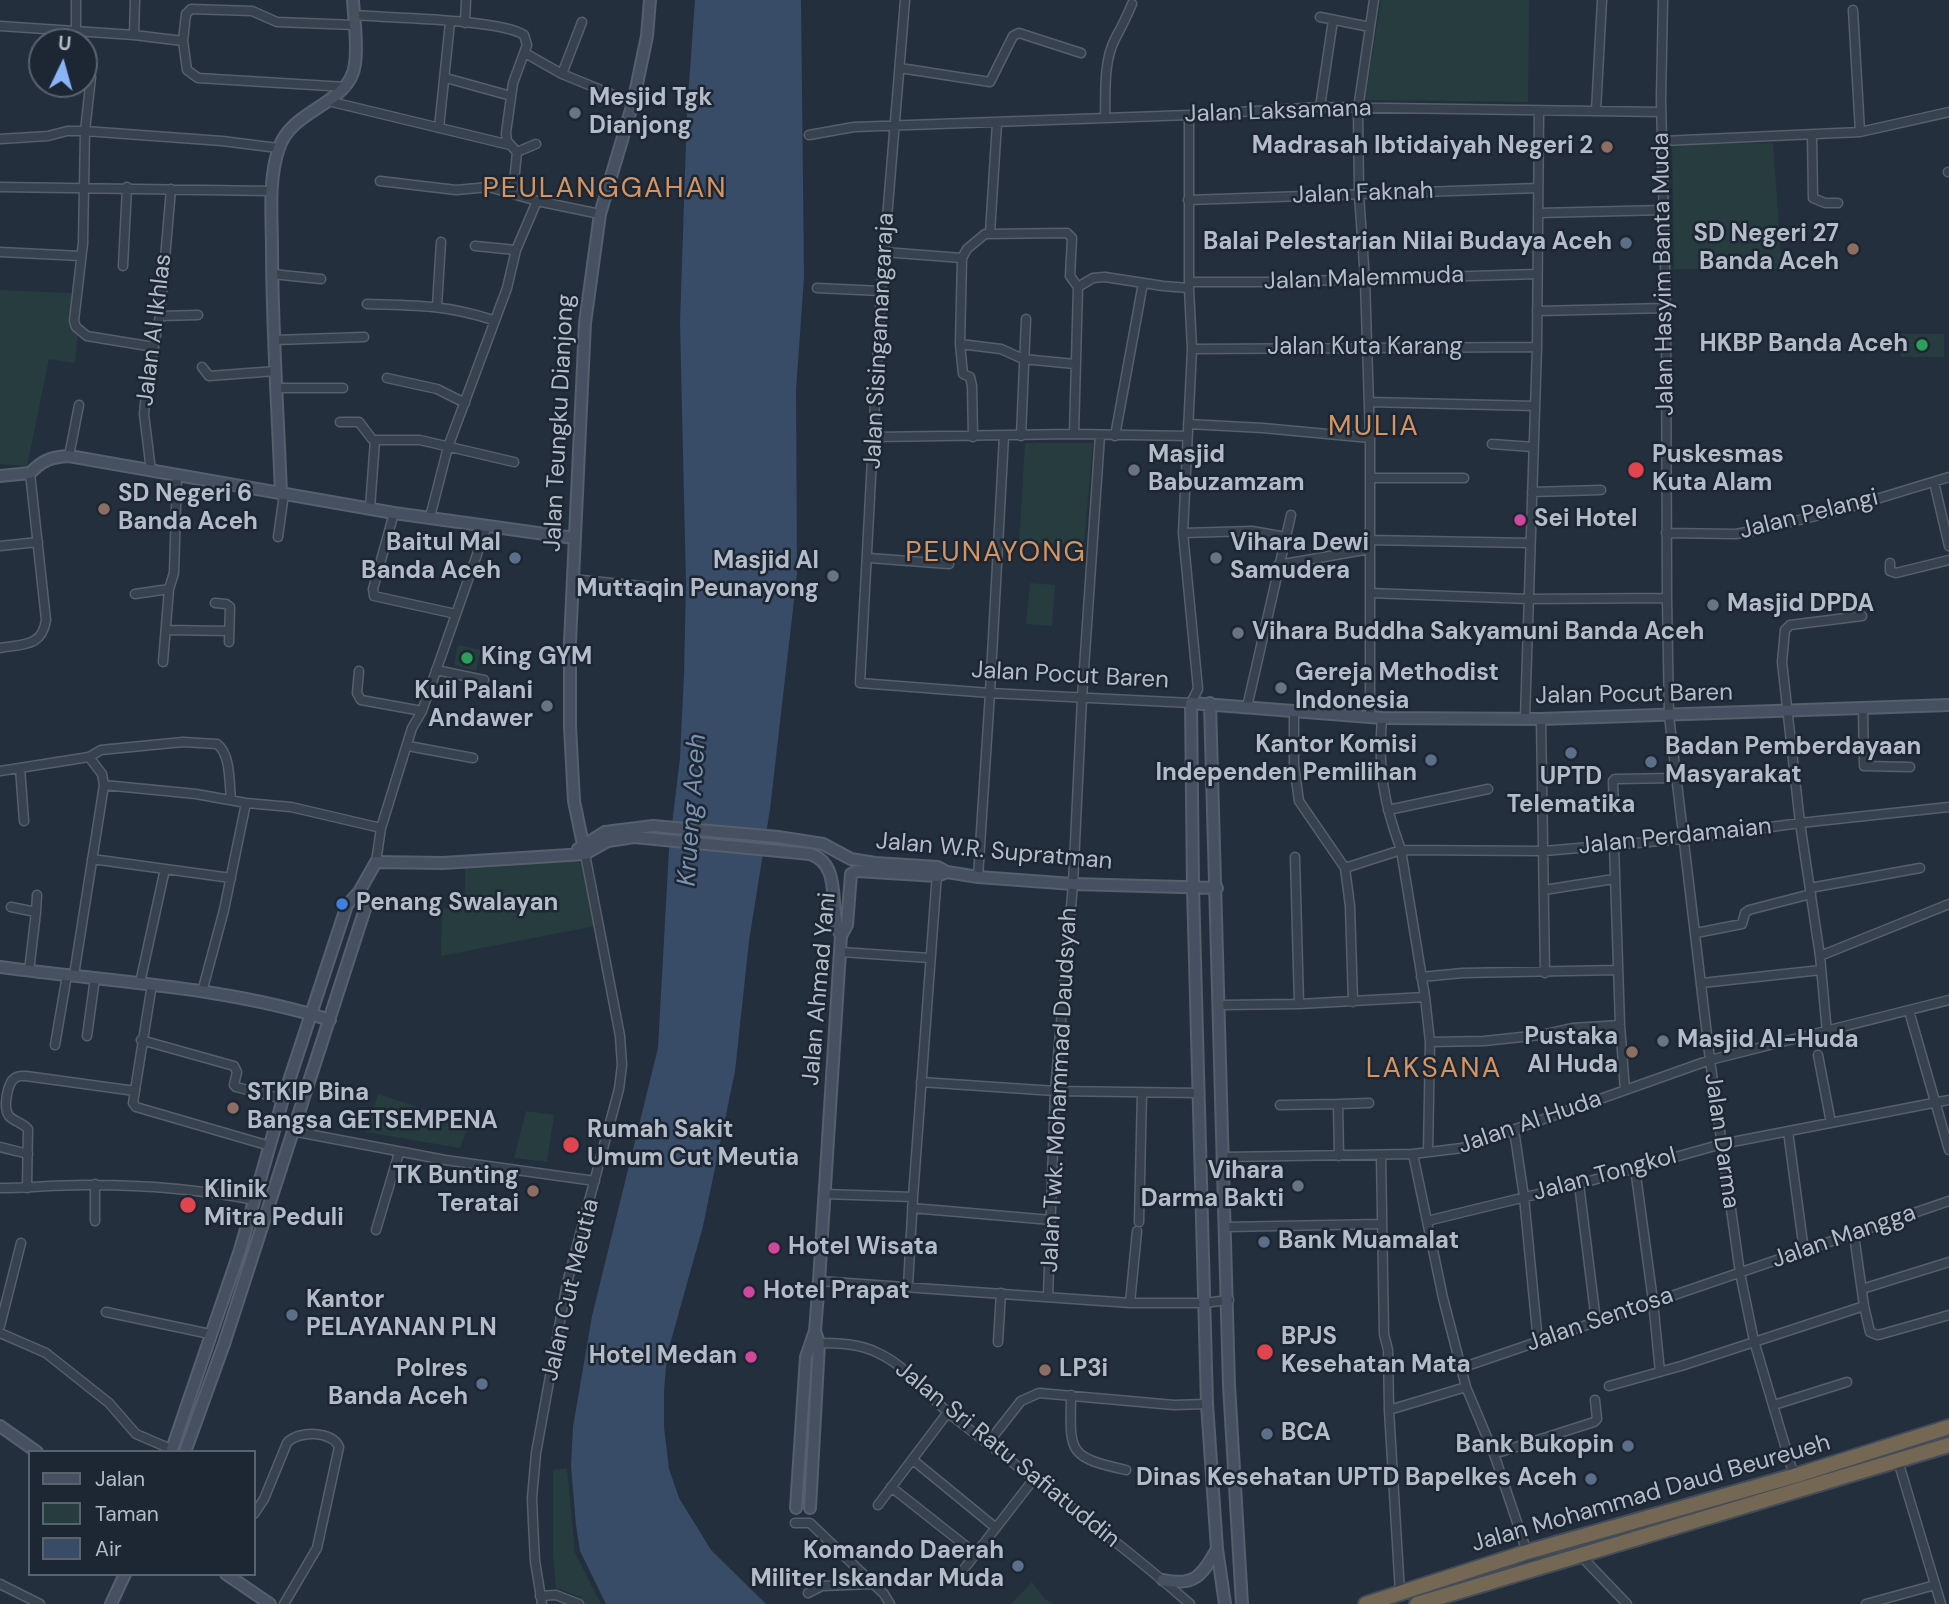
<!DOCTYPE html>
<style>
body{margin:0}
#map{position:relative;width:1949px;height:1604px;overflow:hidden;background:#242f3e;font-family:"DM Sans",sans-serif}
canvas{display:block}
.legend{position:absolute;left:28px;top:1450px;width:228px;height:126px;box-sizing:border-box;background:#1d2633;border:2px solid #59626f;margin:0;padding:9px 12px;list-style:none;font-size:21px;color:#b4bcc9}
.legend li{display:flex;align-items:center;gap:14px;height:35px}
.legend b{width:35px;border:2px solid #59626f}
.north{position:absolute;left:28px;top:28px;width:70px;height:70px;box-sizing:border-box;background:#1d2633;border:2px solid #59626f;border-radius:50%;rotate:5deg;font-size:19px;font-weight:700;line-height:28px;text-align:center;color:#b4bcc9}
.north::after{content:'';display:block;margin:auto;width:24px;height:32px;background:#8ab4f8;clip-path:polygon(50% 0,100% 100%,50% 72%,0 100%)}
</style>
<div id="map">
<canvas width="1949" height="1604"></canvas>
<ul class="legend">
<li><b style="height:9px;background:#465061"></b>Jalan</li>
<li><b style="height:19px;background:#263c3f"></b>Taman</li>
<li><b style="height:19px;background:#394c67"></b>Air</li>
</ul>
<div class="north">U</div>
</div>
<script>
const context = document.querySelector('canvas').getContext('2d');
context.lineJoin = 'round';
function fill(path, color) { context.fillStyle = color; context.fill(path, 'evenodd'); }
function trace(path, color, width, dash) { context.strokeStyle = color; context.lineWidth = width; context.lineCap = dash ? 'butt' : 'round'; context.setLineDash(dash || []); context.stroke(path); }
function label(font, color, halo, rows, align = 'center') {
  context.font = font + ' "DM Sans",sans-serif'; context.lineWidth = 5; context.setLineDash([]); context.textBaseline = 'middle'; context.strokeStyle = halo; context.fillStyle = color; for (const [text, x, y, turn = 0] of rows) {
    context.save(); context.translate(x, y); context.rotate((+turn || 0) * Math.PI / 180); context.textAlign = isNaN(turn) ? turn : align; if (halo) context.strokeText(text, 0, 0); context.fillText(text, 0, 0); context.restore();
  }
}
fill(new Path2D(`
 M1381,0h148l-1,102 -163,-2z
 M1773,143l9,126h-108l-2,-125z
 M0,290l71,3 7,38 -3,32 -26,-4 -22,107 -27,-2z
 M1901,334h43v23h-43z
 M1025,443h68l-9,101 -65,-1z
 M1030,583l25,2 -3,41 -26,-2z
 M458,645l23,5 -5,21 -22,-6z
 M578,862l7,4 10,60 -154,30 1,-47 23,-3v-41z
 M378,1094l91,30 -9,24 -94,-16z
 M526,1111l28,4 -7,47 -33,-4z
 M567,1468l8,85 26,51h-22l2,-7 -25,-9 -3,-35v-83z
 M1032,1582l13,17 9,5h-43z`), '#263c3f');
fill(new Path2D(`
 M695,0h106l3,277 -8,113 1,184 -27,235 -21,132 -14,130 -32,155 -36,129 -3,36v36l5,42 10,29 32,52 55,54h-160l-26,-53 -4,-26 -5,-59 2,-39 19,-111 66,-268 11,-198 11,-92 4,-83 2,-92 -6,-260 7,-210z`), '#394c67');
const street = new Path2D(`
 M905,0l-24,291 -21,392 130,10 201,10 7,-14 -15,-156 9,-184 -3,-61v-173
 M1663,0l-2,99 5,209 1,290 2,118 41,344 30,213 14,68 40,135
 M1853,10l7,122
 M354,15c35,3 146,4 170,20l3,10 -14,38 -7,50 1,8 10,11
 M1320,17l50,10
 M465,23l1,-23
 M0,26l134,9 49,6 4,29 11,8 148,9
 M76,32v-32
 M134,35l1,-35
 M183,41l3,-27 5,-5 61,2 25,11 78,3
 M525,53l37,21 71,29
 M900,68l90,14 23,-46 6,-3 62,20
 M562,74l20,-52
 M91,77l-6,54 -2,112 -9,78 2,6 11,9 67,11
 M446,78l65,18
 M328,101l182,44
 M1320,107l13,-87
 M1596,111l6,-111
 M1105,117c1,-26 -2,-54 10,-78 6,-11 12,-23 17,-35
 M439,128l11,-106
 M809,135l45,-8 335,-12 131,-8 341,5
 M1812,135l1,63 12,5h13
 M0,139l48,-3 19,-5h18l137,10 56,7
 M1662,141l198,-9 89,-20
 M517,152l19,-8
 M1948,172h1
 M380,181l76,9 33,-3 48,14 63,13
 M0,187l271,4
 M513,193l4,-41
 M1188,200l350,-12
 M1539,213l125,-3
 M990,233l7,-110
 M475,246l41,4
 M0,252l81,4
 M884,252l78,6
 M123,266l4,-79
 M272,274l49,5
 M1191,282h82l264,-8
 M817,288l64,3
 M367,304c48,1 80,1 126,16
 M437,306l4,-64
 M1537,311l129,-3
 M160,316l38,-1
 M275,340l89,-3
 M960,344l3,30 7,3 2,9 1,51
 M1192,349l345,-2
 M1075,364l-52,-5 -22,-10 -41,-5 2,-86 5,-9 18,-15 82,-1 5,5 -2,38 8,11
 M202,367l7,9 67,-5
 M387,378l50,11 28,14
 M277,388h66
 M1369,402l166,4
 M340,422h19l13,17 3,1 -5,68
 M1188,424l75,4 107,10
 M1074,434l4,-147 15,-9 12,-1 58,9 26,2
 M1021,436l5,-117
 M1115,436l28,-153
 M874,437l200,-3 113,2
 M375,440h45l94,22
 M1492,444l41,3
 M69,456l10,-51
 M151,471l-7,-57 4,-40 12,-58 11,-127
 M1370,478h94
 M1934,482l15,64
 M1532,492l69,-2
 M394,513l-21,76 1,7 82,18
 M430,517l18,-70 59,-159 9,-38 21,-49
 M1183,533l69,-2 34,6
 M1666,533l70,1 21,-4 80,-19 112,-34
 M278,537l6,-43
 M1369,540l161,3
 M0,546l38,-4
 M869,558l80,6
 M1890,563v8l6,2 53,-13
 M1278,565l92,-16
 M572,579l90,9
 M1370,593l159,6 138,-1
 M135,594l34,-5
 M215,603l11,1 4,3 -1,35
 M166,630l63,1
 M0,648c23,-4 42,-1 46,-28l-16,-147
 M163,662l6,-73 5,-16 3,-97
 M436,670l48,10
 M359,671l-2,22 4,7 61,11
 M1247,707l44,-192
 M1863,709l1,57 46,1
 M1294,712v53l5,36 46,67 56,-18 143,1 139,-12 117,-16 149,-16
 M1370,717v-279l-5,-158 -6,-85 -1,-86 16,-109
 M1525,718l12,-371 2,-236
 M1541,719l4,254
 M408,746l65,12
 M89,757l12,-7 10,-1 72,-7 34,2c14,10 12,39 14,55
 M20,768l4,53
 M0,771l89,-14 13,17 2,11 -30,190
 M104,785l92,9 50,9 45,4 90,21
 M1614,809l-1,-28 2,-2 61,-1
 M1388,810l100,-21
 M1614,845l6,180 5,65
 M1295,857l4,147
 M92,859l139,19
 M376,862l5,-34 31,-100 10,-17 65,-185
 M1345,868l5,38 3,96
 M978,877l12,-184 14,-257
 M1810,888l110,-20
 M1544,890l70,-11
 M11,907l25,5 -7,59
 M36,912l1,-17
 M1696,933l46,-9 3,-11 4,-3 62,-16
 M841,952l89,6
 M1820,956l129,-52
 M1421,977l42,-4 155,-3
 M140,983l25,-114
 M1702,983l119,-13
 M152,984l-19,119 3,4 134,39
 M202,992l22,-82 22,-107
 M1425,997l5,45 -2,110
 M1220,1005l79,-1 126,-7 -24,-147c-18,-49 -23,-81 -19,-132
 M1909,1011l40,139
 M1827,1033l-7,-77 -20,-133 -18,-161 3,-32 5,-5 72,-9
 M87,1036l8,-58
 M141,1040l93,26 3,6 -3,13 2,2 47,12
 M1430,1042l54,-1 57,-6 31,-7 48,-3
 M55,1045l12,-70
 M1818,1055l13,68
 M921,1082l134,9 144,2
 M1338,1104l31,-1
 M1280,1105l58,-1 1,52
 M1514,1130l10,67 14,145
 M292,1131l153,29 150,21
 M1788,1131l16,120
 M0,1147l28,7
 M1413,1154l30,144 23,89 28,67 33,98
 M1381,1155l3,179 4,16 1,60 11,183
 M1224,1157l189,-3 49,-6 248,-88 239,-60
 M1635,1168l18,133 7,71
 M1579,1184l17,137
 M0,1188c31,0 62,-4 93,-3 55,0 109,5 162,15
 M27,1188l1,-59c-5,-6 -15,-8 -19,-13 -6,-8 -2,-33 6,-38 4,-3 7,-2 11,-2l109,15
 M825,1194l88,3
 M912,1208l139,12
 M95,1221v-37
 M1427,1221l152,-37 143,-40 227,-44
 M1139,1222l3,-130
 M1226,1227l156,-3
 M376,1230l23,-77
 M1854,1235l10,71 6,26 7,3 5,-1 67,-19
 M819,1281l311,22h74l25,-3
 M908,1286l5,-89 24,-324
 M1862,1289l87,-27
 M1048,1296l7,-205 18,-207 9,-186 18,-263
 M1130,1303l7,-72
 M106,1312l104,22
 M0,1326l21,-83
 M0,1333l46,20 63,50 27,31 35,15
 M998,1342l3,-49
 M815,1343c21,0 44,0 63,10 29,13 49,42 73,62 80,63 163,122 239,189
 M1461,1368l488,-167
 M1609,1386l72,-20 183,-60
 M1071,1395c-1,57 -4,62 55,75
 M1774,1405l73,-23
 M1389,1410l77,-23
 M988,1443l33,-42 18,-8 135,12 33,-1
 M1494,1454l100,-32 3,-3 -2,-19
 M913,1460l83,68
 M1898,1461l43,143
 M891,1487l85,67
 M878,1505l70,-93
 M254,1514l10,-15 23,-56c11,-13 46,-12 52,4l-22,101 -33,56
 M795,1523h15l74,71 6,10
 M1580,1555l47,49
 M957,1578l76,-98
 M0,1584l40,20
 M808,1593l14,-7 50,-2
 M540,1596l16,-1 23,9
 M542,1604l-7,-43 -2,-39 -1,-24 4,-45 31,-170 52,-194 3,-24 -2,-29 -35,-182
 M1866,1604l69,-19`);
const secondary = new Path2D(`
 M0,476l30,-3c13,-13 21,-16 39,-17l325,57 180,25
 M281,494c-3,-82 -9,-164 -9,-246 0,-32 -4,-69 7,-100 13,-40 71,-43 76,-84 3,-21 -1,-44 -2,-64
 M1210,703l19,682 13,219
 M578,849l27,-17 48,-6 125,11 45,7 28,15 24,4 63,4 9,5 31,5 95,7 144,4
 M585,854l-11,-53 -4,-74v-85l15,-319 15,-109 33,-111 14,-67 3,-36
 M0,967c110,15 223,19 330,53
 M0,1426l37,26
 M171,1452l69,-202 43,-151 64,-194 12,-13 17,-30 67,1 142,-9 23,-13 26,-4 176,17c34,11 17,56 31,82
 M185,1452l39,-108 141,-435 -6,-17
 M796,1508l10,-151 9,-26 4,-50 22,-345 6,-11 4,-51 6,-3 80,5 10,-4
 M810,1508l9,-165 -4,-12
 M226,1574l44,30
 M1163,1580c32,7 39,-5 54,-31
 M111,1604l14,-30
 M1225,1604l-8,-55 -10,-145 -14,-517 -2,-184 191,15 159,1 408,-14`);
const highway = new Path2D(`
 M1366,1604l161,-52 267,-76 155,-49
 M1417,1604l532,-159`);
trace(street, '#565f6c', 11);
trace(secondary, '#565f6c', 14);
trace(highway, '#434c59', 18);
trace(street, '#38414e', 8);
trace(secondary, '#465061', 10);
trace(highway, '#746855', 14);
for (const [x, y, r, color] of [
 [575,113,7,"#6b7280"],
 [1607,147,7,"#8d6e63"],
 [1626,243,7,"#5c6f8a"],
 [1853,249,7,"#8d6e63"],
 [1922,345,7,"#2e9e5b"],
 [1134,470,7,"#6b7280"],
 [1636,470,9,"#e0444e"],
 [104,509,7,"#8d6e63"],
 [1520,520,7,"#d1479c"],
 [515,558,7,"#5c6f8a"],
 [1216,558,7,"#6b7280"],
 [833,576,7,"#6b7280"],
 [1713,605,7,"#6b7280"],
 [1238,633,7,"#6b7280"],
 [467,658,7,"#2e9e5b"],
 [1281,688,7,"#6b7280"],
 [547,706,7,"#6b7280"],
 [1571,753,7,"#5c6f8a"],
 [1431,760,7,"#5c6f8a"],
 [1651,762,7,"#5c6f8a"],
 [342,904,7,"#3f7fe0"],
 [1663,1041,7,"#6b7280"],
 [1632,1052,7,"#8d6e63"],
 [233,1108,7,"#8d6e63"],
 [571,1145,9,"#e0444e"],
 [1298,1186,7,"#6b7280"],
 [533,1191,7,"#8d6e63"],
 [188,1205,9,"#e0444e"],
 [1264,1242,7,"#5c6f8a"],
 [774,1248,7,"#d1479c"],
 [749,1292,7,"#d1479c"],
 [292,1315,7,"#5c6f8a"],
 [1265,1352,9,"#e0444e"],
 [751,1357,7,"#d1479c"],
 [1045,1370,7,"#8d6e63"],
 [482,1384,7,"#5c6f8a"],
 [1267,1434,7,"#5c6f8a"],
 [1628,1446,7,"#5c6f8a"],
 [1591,1479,7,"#5c6f8a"],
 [1018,1566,7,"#5c6f8a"]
]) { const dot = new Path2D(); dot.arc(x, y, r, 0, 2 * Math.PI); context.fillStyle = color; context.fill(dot); trace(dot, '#1d2633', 2.5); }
label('bold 24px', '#b4bcc9', '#1d2633', [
 ["Mesjid Tgk",589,99],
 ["Dianjong",589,127],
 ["Madrasah Ibtidaiyah Negeri 2",1593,147,"right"],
 ["SD Negeri 27",1839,235,"right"],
 ["Banda Aceh",1839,263,"right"],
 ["Balai Pelestarian Nilai Budaya Aceh",1612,243,"right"],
 ["HKBP Banda Aceh",1908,345,"right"],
 ["Masjid",1148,456],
 ["Babuzamzam",1148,484],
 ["Puskesmas",1652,456],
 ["Kuta Alam",1652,484],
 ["SD Negeri 6",118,495],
 ["Banda Aceh",118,523],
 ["Sei Hotel",1534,520],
 ["Baitul Mal",501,544,"right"],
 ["Banda Aceh",501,572,"right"],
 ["Vihara Dewi",1230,544],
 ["Samudera",1230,572],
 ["Masjid Al",819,562,"right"],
 ["Muttaqin Peunayong",819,590,"right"],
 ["Masjid DPDA",1727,605],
 ["Vihara Buddha Sakyamuni Banda Aceh",1252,633],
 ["King GYM",481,658],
 ["Gereja Methodist",1295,674],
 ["Indonesia",1295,702],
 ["Kuil Palani",533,692,"right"],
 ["Andawer",533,720,"right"],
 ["Kantor Komisi",1417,746,"right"],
 ["Independen Pemilihan",1417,774,"right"],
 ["Badan Pemberdayaan",1665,748],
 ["Masyarakat",1665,776],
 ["UPTD",1571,778,"center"],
 ["Telematika",1571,806,"center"],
 ["Penang Swalayan",356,904],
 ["Pustaka",1618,1038,"right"],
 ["Al Huda",1618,1066,"right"],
 ["Masjid Al-Huda",1677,1041],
 ["STKIP Bina",247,1094],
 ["Bangsa GETSEMPENA",247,1122],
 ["Rumah Sakit",587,1131],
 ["Umum Cut Meutia",587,1159],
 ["Vihara",1284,1172,"right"],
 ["Darma Bakti",1284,1200,"right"],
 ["TK Bunting",519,1177,"right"],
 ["Teratai",519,1205,"right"],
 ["Klinik",204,1191],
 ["Mitra Peduli",204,1219],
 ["Bank Muamalat",1278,1242],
 ["Hotel Wisata",788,1248],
 ["Hotel Prapat",763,1292],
 ["Kantor",306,1301],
 ["PELAYANAN PLN",306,1329],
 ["BPJS",1281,1338],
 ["Kesehatan Mata",1281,1366],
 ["Hotel Medan",737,1357,"right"],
 ["Polres",468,1370,"right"],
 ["Banda Aceh",468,1398,"right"],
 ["LP3i",1059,1370],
 ["BCA",1281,1434],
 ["Bank Bukopin",1614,1446,"right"],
 ["Dinas Kesehatan UPTD Bapelkes Aceh",1577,1479,"right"],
 ["Komando Daerah",1004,1552,"right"],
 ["Militer Iskandar Muda",1004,1580,"right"]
], 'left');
label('24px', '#b4bcc9', '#1d2633', [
 ["Jalan Laksamana",1278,112,-2],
 ["Jalan Faknah",1363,194,-2],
 ["Jalan Hasyim Banta Muda",1664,274,-91],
 ["Jalan Malemmuda",1364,279,-2],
 ["Jalan Al Ikhlas",155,330,-83],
 ["Jalan Sisingamangaraja",880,341,-87],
 ["Jalan Kuta Karang",1365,348],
 ["Jalan Teungku Dianjong",560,423,-87],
 ["Jalan Pelangi",1809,515,-14],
 ["Jalan Pocut Baren",1070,676,3],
 ["Jalan Pocut Baren",1634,695,-1],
 ["Jalan Perdamaian",1675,837,-6],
 ["Jalan W.R. Supratman",994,852,5],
 ["Jalan Ahmad Yani",820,989,-85],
 ["Jalan Twk. Mohammad Daudsyah",1060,1090,-87],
 ["Jalan Al Huda",1530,1123,-19],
 ["Jalan Darma",1721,1141,82],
 ["Jalan Tongkol",1605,1175,-15],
 ["Jalan Mangga",1844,1237,-19],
 ["Jalan Cut Meutia",571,1290,-77],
 ["Jalan Sentosa",1600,1320,-19],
 ["Jalan Sri Ratu Safiatuddin",1007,1455,39],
 ["Jalan Mohammad Daud Beureueh",1651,1494,-16]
]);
label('italic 26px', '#7c92b1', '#1d2633', [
 ["Krueng Aceh",693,810,-86]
]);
context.letterSpacing = '2px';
label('28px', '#d59563', '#1d2633', [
 ["PEULANGGAHAN",605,190],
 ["MULIA",1374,428],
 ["PEUNAYONG",996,554],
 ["LAKSANA",1434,1070]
]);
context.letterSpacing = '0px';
</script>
